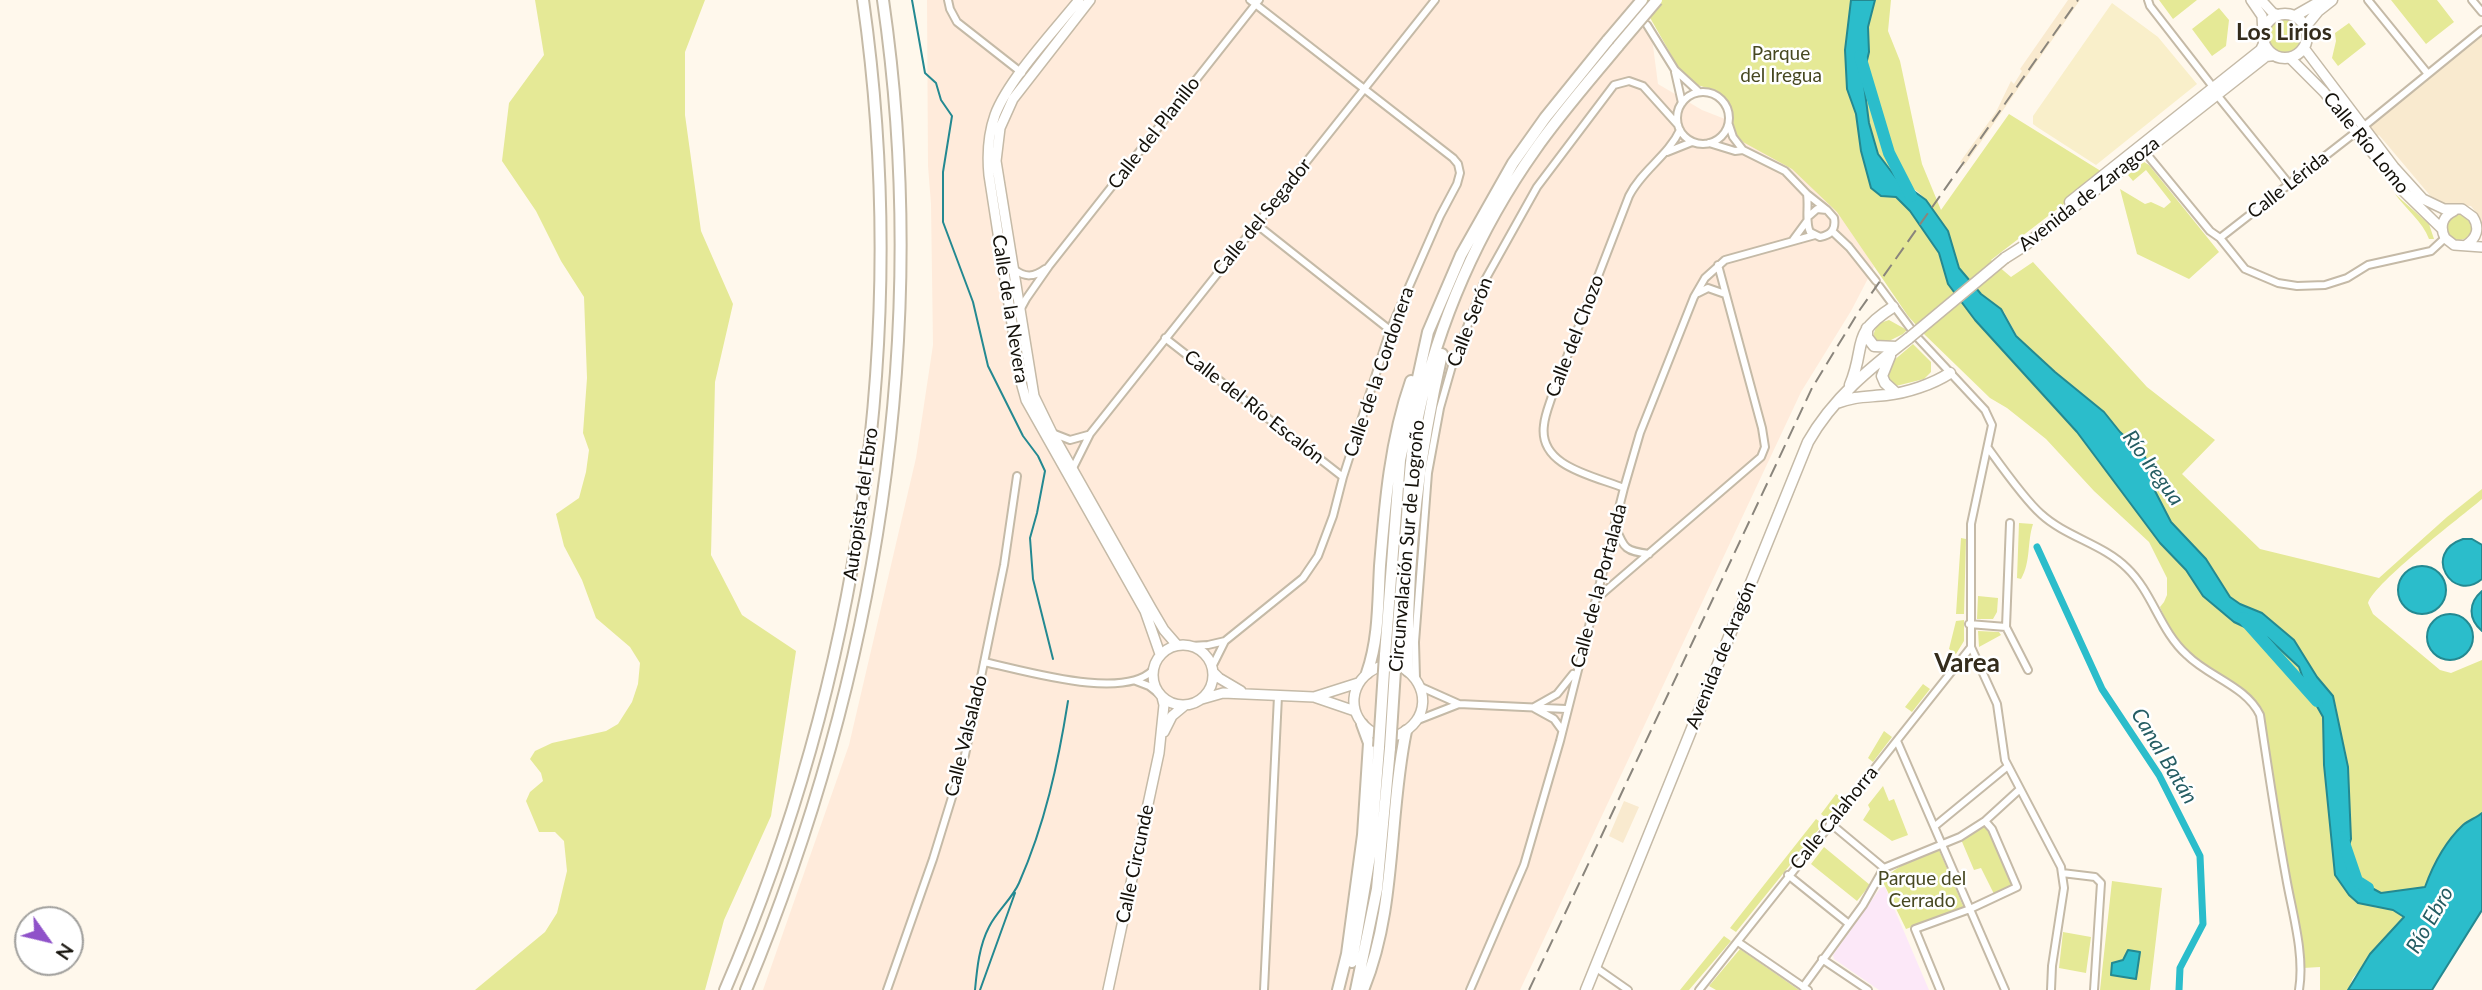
<!DOCTYPE html>
<meta charset="utf-8">
<style>
body{margin:0}
#map{position:relative;width:2482px;height:990px;overflow:hidden;background:#fff8ec;font-family:Lato,sans-serif}
canvas{display:block}
.north{position:absolute;left:14px;top:906px;width:70px;height:70px;box-sizing:border-box;background:#fff;border:2px solid #a1a09d;border-radius:50%;rotate:124deg;font-size:19px;font-weight:700;line-height:28px;text-align:center;color:#14110a}
.north::after{content:'';display:block;margin:auto;width:24px;height:32px;background:#8f52c9;clip-path:polygon(50% 0,100% 100%,50% 72%,0 100%)}
</style>
<div id="map">
<canvas width="2482" height="990"></canvas>
<div class="north">N</div>
</div>
<script>
const context = document.querySelector('canvas').getContext('2d');
context.lineJoin = 'round';
function fill(path, color) { context.fillStyle = color; context.fill(path, 'evenodd'); }
function trace(path, color, width, dash) { context.strokeStyle = color; context.lineWidth = width; context.lineCap = dash ? 'butt' : 'round'; context.setLineDash(dash || []); context.stroke(path); }
function label(font, color, halo, rows, align = 'center') {
  context.font = font + ' Lato,sans-serif'; context.lineWidth = 5; context.setLineDash([]); context.textBaseline = 'middle'; context.strokeStyle = halo; context.fillStyle = color; for (const [text, x, y, turn = 0] of rows) {
    context.save(); context.translate(x, y); context.rotate((+turn || 0) * Math.PI / 180); context.textAlign = isNaN(turn) ? turn : align; if (halo) context.strokeText(text, 0, 0); context.fillText(text, 0, 0); context.restore();
  }
}
fill(new Path2D(`
 M2068,0h12l-116,166 -4,-4 36,-50 15,-31 3,3 8,-13 -2,-2z
 M2482,30v200l-1,-11 -10,-13 -31,-2 -7,-5 -54,-64 -4,3 -6,-8 5,-12z
 M1624,801l15,6 -16,36 -14,-7z`), '#f9eacf');
fill(new Path2D(`
 M927,0h720l11,84 44,26 64,25 84,90 24,42 -23,44 -50,81 -281,598h-757l86,-245 67,-287 17,-113 -2,-141 -3,-38z`), '#ffebdb');
fill(new Path2D(`
 M1881,887h4l44,103h-50l-45,-31 -1,-4z`), '#fce8f8');
fill(new Path2D(`
 M535,0h170l-20,52v63l16,116 32,73 -18,78 -4,173 31,60 54,36 -25,165 -47,104 -19,70h-230l70,-58 12,-19 10,-42 -3,-30 -9,-9h-16l-13,-31 4,-9 13,-11 -2,-8 -11,-14 5,-8 17,-8 54,-12 12,-7 14,-22 6,-18 2,-21 -10,-16 -34,-29 -14,-38 -18,-34 -8,-32 23,-16 7,-26 3,-22 -6,-17 4,-55 -3,-81 -23,-36 -25,-50 -34,-50 7,-58 35,-48z
 M1640,0h211l-6,50 2,36 9,28 5,37 10,37 10,8 15,1 14,14 29,42 9,31 27,36 102,112 83,111 26,27 17,26 31,26 34,16 31,29 7,20 17,30 1,48 11,110 39,32 19,3 11,7 -51,61 -5,12h-28v-23l-17,1 -45,-261c-12,-20 -34,-28 -52,-41 -22,-15 -37,-35 -46,-59l4,-5 3,-7v-17l-18,-36 -55,-51 -48,-52 -39,-31 -17,-10 -65,-63 -17,-19 -71,-104 -45,-43 -49,-27 -6,-7 -5,-14v-10l-6,-12 -9,-8 -23,-7 -12,-10z
 M1875,0h16l-3,31 12,30 22,103 19,46 68,-96 95,59 -113,87 20,17 22,-15 114,125 68,53 -33,34 78,75 119,29 68,-61 35,-28v10c-21,18 -107,83 -114,104l5,11 67,56 11,3 31,-13v153c-4,4 -9,6 -14,9 -20,16 -34,41 -43,65l-44,6 -22,-12 -9,-8 -4,-15 5,-19 -3,-72 -3,-18 -6,-17 -3,-26 -6,-14 -13,-15 -23,-37 -32,-27 -22,-9 -10,-7 -24,-38 -35,-37 -16,-31 -5,-23 -7,-15 -23,-21 -16,-20 -50,-40 -36,-34 -14,-26 -23,-18 -22,-26 -11,-37 -22,-31 -8,-8 -21,-13 -19,-25 -9,-29 -6,-48 6,-25 -1,-25z
 M2159,0h38l-24,19z
 M2391,0h46l17,22 -28,22z
 M2219,8l10,12 -3,26 -14,10 -20,-27z
 M2266 35a18 18 0 1 1 36 0a18 18 0 1 1-36 0Z
 M2349,23l17,21 -28,22 -6,-8 4,-17 -1,-8z
 M2144,162l5,3 70,87 -30,27 -52,-25 -17,-65 25,15 6,-2 13,6 7,-6 -25,-32 -13,11 -5,-6z
 M2395,194l34,30 5,15h-5c-6,-17 -24,-31 -34,-45z
 M2446 227a13 13 0 1 1 26 0a13 13 0 1 1-26 0Z
 M1889,320l18,10 -4,4 -22,11 -9,-6 5,-15z
 M1913,344l18,18v10l-7,7 -28,7 -10,-8 6,-16z
 M2019,523l14,1c-6,18 -2,38 -12,55l-4,-1z
 M1961,538l5,1 -2,75h-8z
 M1978,596l20,2 -1,14 -4,7h-16z
 M1964,620v21l-8,13 -7,-5 7,-28z
 M1978,631l21,1 2,3 -22,12z
 M1923,684l7,5 -18,23 -7,-5z
 M1884,731l8,6 -19,25 -5,-4z
 M1883,786l6,15 5,-2 14,36 -16,6 -29,-21 7,-11 -2,-4z
 M1836,794l7,5 -16,20 -6,-5z
 M1816,819l7,5 -87,108 -6,-4z
 M1985,821l32,66 -21,11 -15,-30 -7,2 -14,-33z
 M1824,847l46,38 -13,16 -46,-37z
 M1939,850l25,58 -58,21 -23,-47c12,-18 37,-24 56,-32z
 M2112,881l50,7 -12,102h-50z
 M2063,932l28,5 -5,36 -27,-5z
 M1724,936l7,5 -42,49h-9z
 M1740,949l59,41h-83l-7,-4z`), '#e5e996');
fill(new Path2D(`
 M2112,3l46,34 39,47 -101,81 -59,-38 -4,-3v-8z`), '#f9efca');
const water = new Path2D(`
 M1851,0h24l-7,27 1,25 -6,25 6,46 9,31 19,25 29,21 22,31 11,37 22,26 20,15 15,27 39,36 49,40 16,20 23,21 7,15 5,23 16,31 35,37 24,38 10,7 22,9 32,27 23,37 16,19 15,71 3,72 -5,16 2,13 11,13 22,12 44,-6c8,-22 21,-46 38,-62 6,-5 13,-7 19,-12v97l-50,80h-84l22,-36 34,-37 -11,-7 -35,-7 -9,-8 -14,-20 -11,-110 -1,-48 -17,-30 -7,-20 -31,-29 -34,-16 -31,-26 -17,-26 -26,-27 -83,-111 -102,-112 -27,-36 -9,-31 -29,-42 -14,-14 -15,-1 -10,-8 -10,-37 -5,-37 -9,-25 -2,-39z
 M2463,539h9l10,6v34c-29,25 -61,-26 -19,-40z
 M2398 590a24 24 0 1 1 48 0a24 24 0 1 1-48 0Z
 M2482,591v40c-14,-12 -14,-28 0,-40z
 M2427 637a23 23 0 1 1 46 0a23 23 0 1 1-46 0Z
 M2128,950l12,2 -4,27 -25,-4 1,-12 11,-3z`);
fill(water, '#2bbdcb');
trace(water, '#248991', 2);
trace(new Path2D(`
 M912,0l13,73 11,10 5,17 11,16 -9,56v50l30,80 15,64 35,70 15,20 7,15 -8,42 -7,25 3,41 20,80
 M975,990c2,-21 4,-44 14,-63 8,-16 23,-28 30,-44 26,-59 39,-119 49,-182
 M980,990l35,-97`), '#248991', 2);
trace(new Path2D(`
 M2037,547l65,142 57,86 41,81 3,68 -23,44 -1,22`), '#2bbdcb', 7);
trace(new Path2D(`
 M1860,56l29,97 22,43
 M2243,618l74,83
 M2342,837l15,44 11,7`), '#2bbdcb', 12);
const street = new Path2D(`
 M948,0l2,9 7,13 65,51
 M2148,0l2,6 63,81
 M2368,0l60,74
 M2472,0l10,12
 M1647,25l28,45 24,22
 M1675,72l7,31
 M1677 118a26 26 0 1 1 52 0a26 26 0 1 1-52 0Z
 M2217,95l72,89
 M1729,125l4,12 10,13 42,21 22,23 20,16
 M2363,127l119,-97
 M1709,143l26,8 8,-1
 M1667,152l25,-10
 M2145,152l65,79 10,7 25,31 33,14 19,3 28,-1 22,-7 21,-13 63,-14 14,-13
 M1807,194c2,12 -2,29 3,38l10,5c11,-2 16,-8 14,-19l-7,-8 -10,-1 -8,7
 M1256,224l134,106
 M1832,231l17,16 27,34
 M2220,238l136,-106
 M1793,240l14,-19
 M1014,269c11,9 20,8 31,0
 M1879,286l38,51 68,73 7,15 -21,99v123l26,57 8,56 56,107 3,21 -12,78 -1,24
 M1698,293l10,-5 17,6
 M1020,310l6,-11 23,-33 210,-266
 M1165,338l178,139
 M1052,433l18,7 18,-5
 M1988,448c13,18 37,52 53,66 25,23 62,30 86,54 26,25 33,63 60,87 22,22 59,31 73,60 8,54 16,108 26,162 6,35 19,77 13,113
 M1073,468l17,-34 345,-434
 M1624,488c-29,-12 -86,-21 -80,-63 1,-11 6,-22 9,-32l76,-197c13,-26 39,-40 51,-66
 M2010,523l-4,104 22,43
 M1616,528c8,21 10,23 33,26
 M1596,599l165,-142 4,-10 -3,-19 -44,-163
 M1969,624l37,3
 M1191,646l17,-1 17,-4
 M984,662c39,8 139,39 169,8
 M1212,667l13,-26 78,-63 15,-22 15,-40 10,-39 47,-147 50,-114 17,-32 3,-11 -2,-9 -5,-6 -203,-158
 M1416,678l-1,-36 13,-169 12,-65 12,-42 33,-86 52,-93 77,-102 15,-4 14,5 35,39
 M1136,681l13,5 9,7
 M1421,687l38,17 107,5
 M1534,707l23,-13 16,-20
 M1534,708l20,11 8,11
 M1418,720l41,-16
 M1897,741l108,249
 M1830,823l54,45
 M1935,826l73,-60
 M2062,873l33,4 6,6 -7,107
 M1788,875l61,49
 M1738,942l70,48
 M1822,959l46,31
 M1595,967l33,23
 M1803,987l60,-82 21,-37 76,-31 25,-16 35,-32
 M887,990l46,-131 32,-104 39,-190 13,-89
 M1264,990l14,-294
 M1470,990l54,-125 36,-124 64,-253 16,-55 54,-136 11,-19 20,-18 90,-25
 M1699,990l272,-343
 M1940,990l-25,-61 55,-20 47,-22 -25,-58 -7,-8`);
const secondary = new Path2D(`
 M1079,0c-25,31 -71,80 -84,115 -7,20 -8,39 -6,60l32,207 5,18 119,211 15,43
 M1090,0l-77,99 -13,29 -4,33 38,235 18,37 99,175 13,22 13,15
 M2251,0l11,16 1,18
 M2261,0l12,13 6,2
 M2304,48l90,119 29,32 21,10h18l11,8c7,11 4,21 -7,28
 M2290,58l34,34 78,98 40,39
 M2454,211c-11,5 -15,15 -9,27l9,7 28,2
 M1153 675a30 30 0 1 1 60 0a30 30 0 1 1-60 0Z
 M1213,672l6,6 22,13
 M1314,697l44,-14
 M1202,699l21,-6 91,4 41,14
 M1164,732l8,-16 12,-10
 M1374,733c-29,-16 -26,-54 5,-66
 M1398,735c32,-14 32,-50 5,-67
 M1108,990l51,-237 5,-48 -2,-8`);
const primary = new Path2D(`
 M2263 36a22 22 0 1 1 44 0a22 22 0 1 1-44 0Z
 M2295,16l28,-16
 M2305,27l13,-16 14,-11
 M2070,202l191,-152 3,-6
 M2005,258l19,-12 242,-190 8,-1
 M1867,328v9l7,9 23,1
 M1890,356l-8,20 3,7 11,10
 M1850,385c17,-41 -1,-50 43,-78
 M1837,403c17,-7 31,-6 49,-8 21,-2 47,-11 64,-22
 M1586,990l222,-548c25,-44 62,-74 101,-104`);
const highway = new Path2D(`
 M1385,655l15,-195 28,-128 33,-77 52,-92 32,-45 63,-78
 M1396,655c3,-46 7,-92 11,-138 2,-33 4,-68 11,-100 20,-95 61,-188 117,-267 25,-36 55,-70 83,-104
 M1408,671c-2,-106 10,-213 34,-317
 M1367,673c12,-34 11,-71 13,-107 5,-62 10,-125 31,-185
 M1352,962l19,-112 8,-103
 M725,990c134,-311 186,-654 138,-990
 M746,990c130,-312 186,-654 137,-990
 M1338,990l9,-36 16,-119 6,-92 -7,-19
 M1356,990l21,-101 13,-141
 M1363,990c34,-82 25,-174 43,-259`);
trace(street, '#c5baa7', 10);
trace(secondary, '#c5baa7', 12);
trace(primary, '#c5baa7', 13);
trace(highway, '#c5baa7', 14);
trace(street, '#fff', 6);
trace(secondary, '#fff', 9);
trace(primary, '#fff', 10);
trace(highway, '#fff', 10);
trace(new Path2D(`
 M1529,990l283,-602 47,-77 219,-311`), '#8a857c', 2, [14, 7]);
const primaryBridge = new Path2D(`
 M1909,338l96,-80`);
const highwayBridge = new Path2D(`
 M1608,40l34,-40
 M1618,46l39,-46
 M1379,747l6,-92
 M1390,748l6,-93`);
trace(primaryBridge, '#c5baa7', 13, []);
trace(highwayBridge, '#c5baa7', 14, []);
trace(primaryBridge, '#fff', 10);
trace(highwayBridge, '#fff', 10);
label('19px', '#474821', '#fff', [
 ["Parque",1781,54],
 ["del Iregua",1781,76],
 ["Parque del",1922,879],
 ["Cerrado",1922,901]
]);
label('19px', '#14110a', '#fff', [
 ["Calle del Planillo",1154,133,-52],
 ["Calle Río Lomo",2366,143,51],
 ["Calle Lérida",2288,185,-38],
 ["Avenida de Zaragoza",2089,194,-38],
 ["Calle del Segador",1262,217,-51],
 ["Calle de la Nevera",1010,309,81],
 ["Calle Serón",1470,322,-69],
 ["Calle del Chozo",1575,336,-69],
 ["Calle de la Cordonera",1379,372,-71],
 ["Calle del Río Escalón",1254,407,38],
 ["Autopista del Ebro",861,504,-82],
 ["Circunvalación Sur de Logroño",1407,546,-85],
 ["Calle de la Portalada",1599,586,-75],
 ["Avenida de Aragón",1721,655,-68],
 ["Calle Valsalado",966,736,-76],
 ["Calle Calahorra",1834,818,-51],
 ["Calle Circunde",1135,864,-78]
]);
label('italic 21px', '#255d63', '#fff', [
 ["Río Iregua",2153,468,54],
 ["Canal Batán",2164,756,59],
 ["Río Ebro",2430,920,-60]
]);
label('bold 23px', '#342c1c', '#fff', [
 ["Los Lirios",2284,33]
]);
label('bold 26px', '#342c1c', '#fff', [
 ["Varea",1967,664]
]);
</script>
